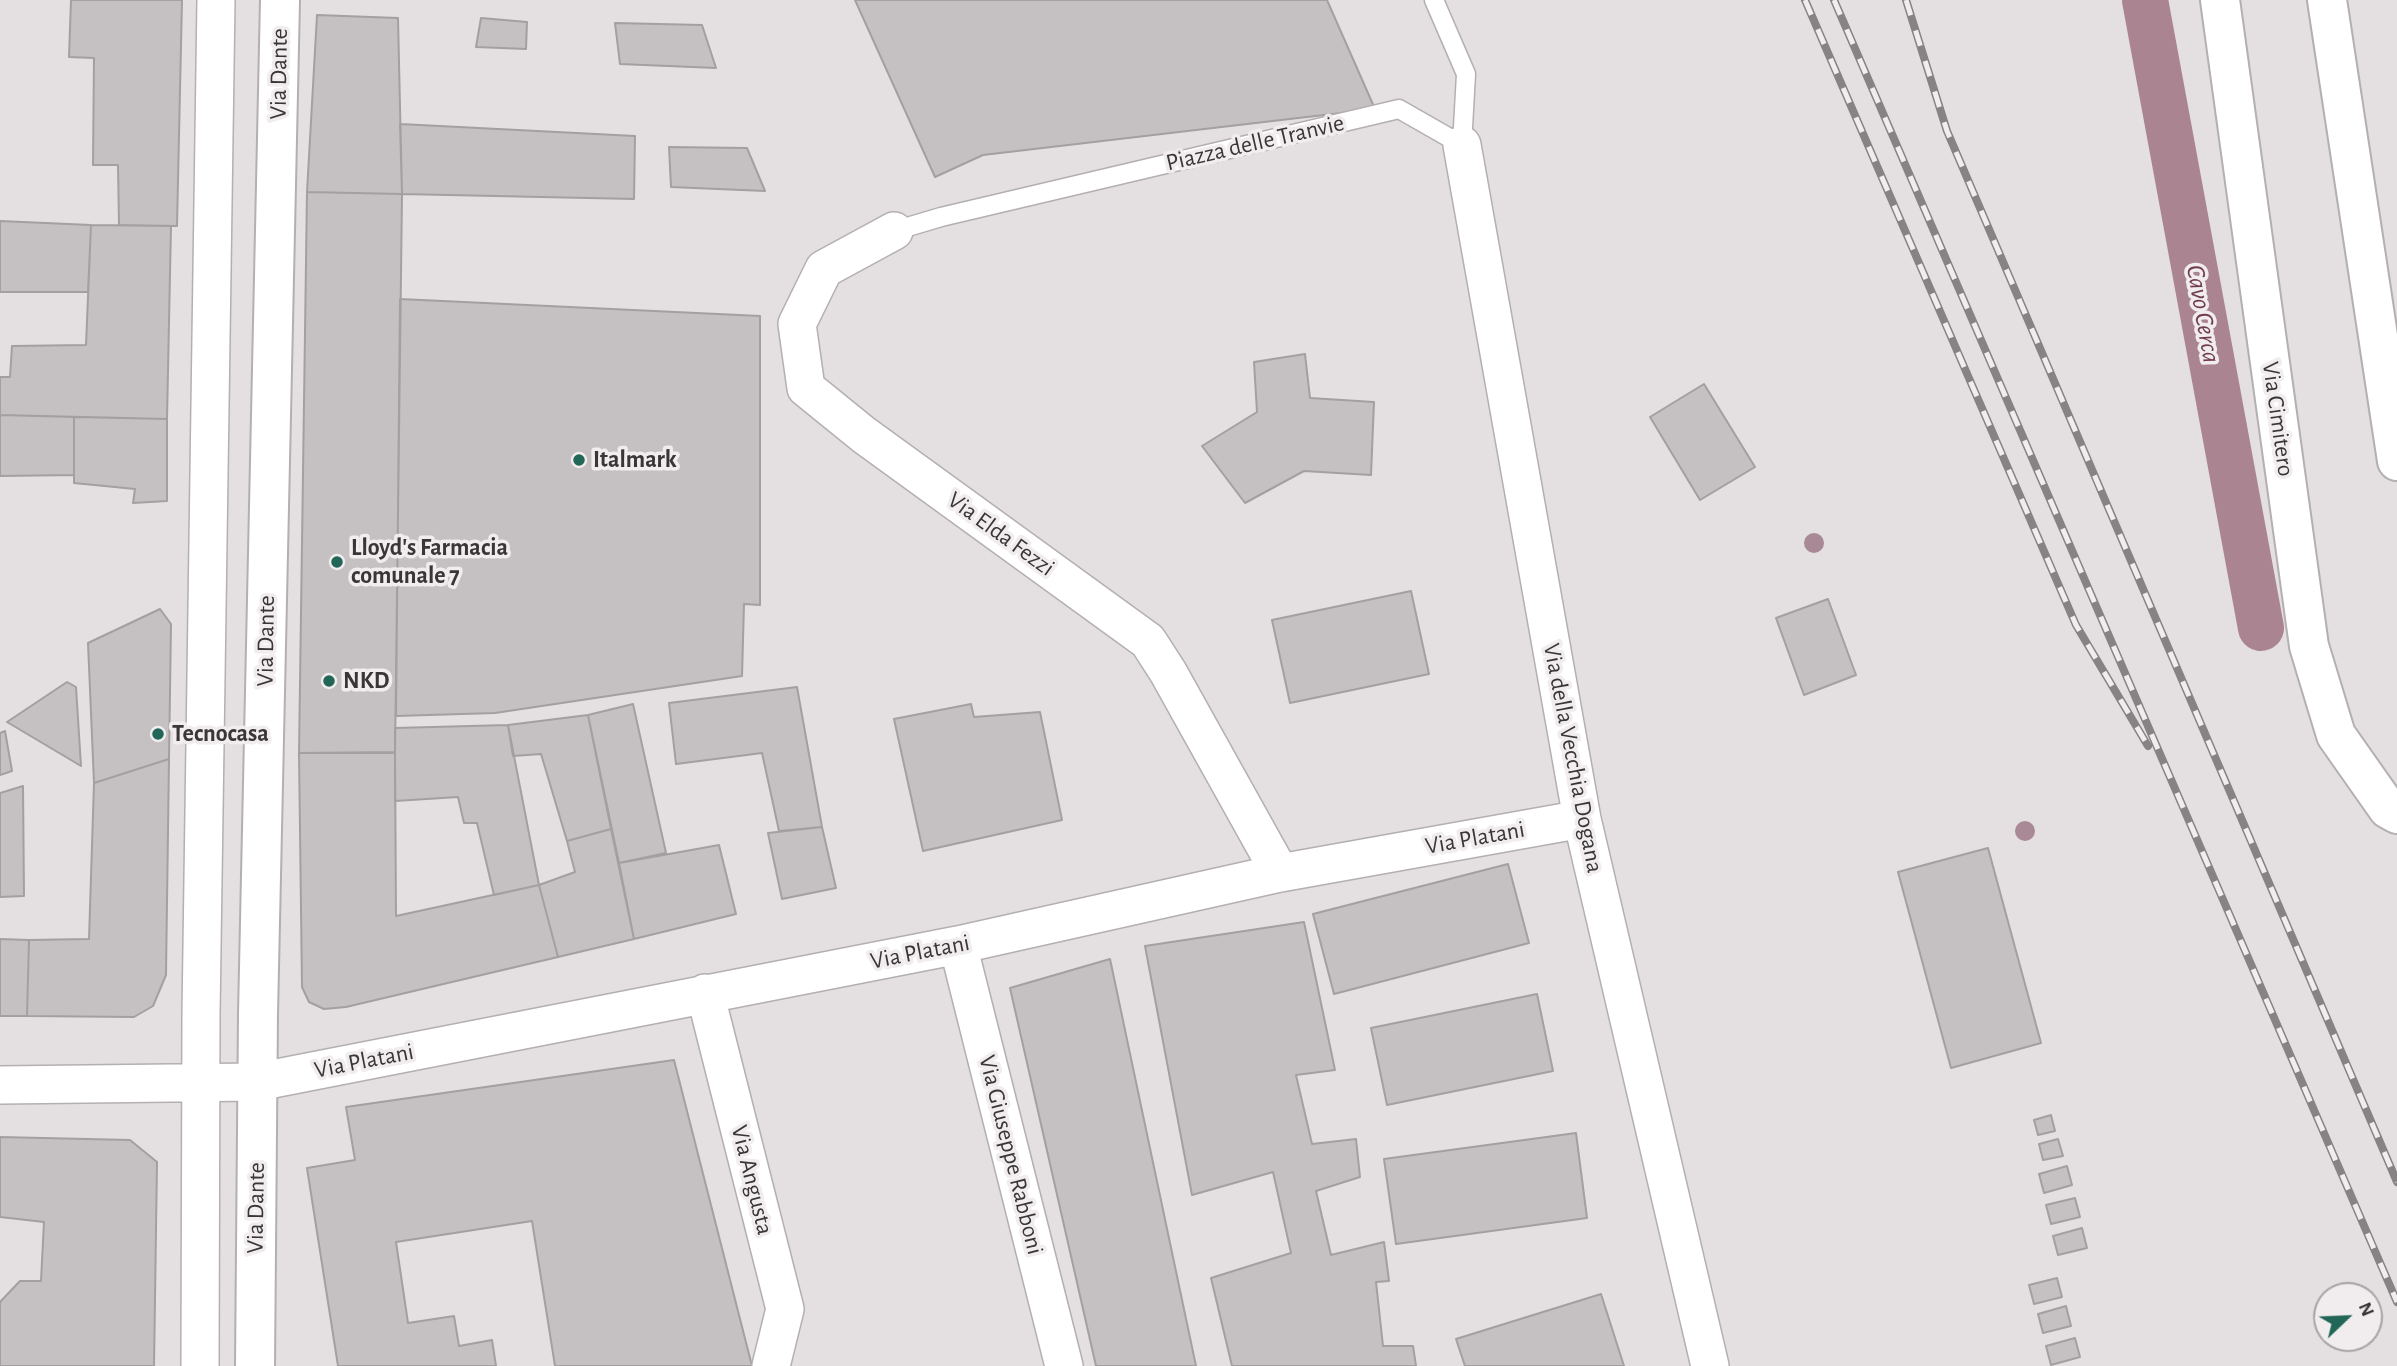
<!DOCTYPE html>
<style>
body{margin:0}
#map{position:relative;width:2397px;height:1366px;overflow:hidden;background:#e4dfe0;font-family:"Alegreya Sans",sans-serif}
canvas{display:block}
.north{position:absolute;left:2313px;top:1282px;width:70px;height:70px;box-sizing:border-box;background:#f1eced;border:2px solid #a7a3a4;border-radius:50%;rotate:67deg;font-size:19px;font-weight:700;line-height:28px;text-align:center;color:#383637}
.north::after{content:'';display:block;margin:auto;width:24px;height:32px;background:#216657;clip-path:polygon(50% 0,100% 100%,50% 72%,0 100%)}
</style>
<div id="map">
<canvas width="2397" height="1366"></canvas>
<div class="north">N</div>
</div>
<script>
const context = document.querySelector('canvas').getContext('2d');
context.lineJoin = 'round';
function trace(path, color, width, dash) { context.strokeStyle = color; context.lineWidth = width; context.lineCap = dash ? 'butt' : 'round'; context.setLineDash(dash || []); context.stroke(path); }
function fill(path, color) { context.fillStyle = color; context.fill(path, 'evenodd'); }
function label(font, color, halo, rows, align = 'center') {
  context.font = font + ' "Alegreya Sans",sans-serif'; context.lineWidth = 7; context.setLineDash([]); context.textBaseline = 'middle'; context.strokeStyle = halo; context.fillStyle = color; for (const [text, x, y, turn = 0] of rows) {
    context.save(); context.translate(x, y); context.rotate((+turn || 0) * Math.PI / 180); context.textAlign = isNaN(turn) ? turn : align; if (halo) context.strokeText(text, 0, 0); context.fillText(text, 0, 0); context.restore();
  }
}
trace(new Path2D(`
 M2145,0l116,628`), '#aa8591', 46);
const building = new Path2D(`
 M71,0h111l-5,226 -58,-1 -1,-60h-25l1,-107 -25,-1z
 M855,0h472l48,109 -392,46 -48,22z
 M317,15l81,3 4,176 -95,-2z
 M481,18l46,4 -1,27 -50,-2z
 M615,23l87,2 14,43 -96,-4z
 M400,124l235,12 -1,63 -232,-5z
 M669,147l78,1 18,43 -94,-4z
 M307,192l95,2 -7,559h-96z
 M0,221l91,4 -3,67h-88z
 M91,225l80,1 -4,193 -167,-4v-38h10l2,-31 74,-1z
 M400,299l360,17v289l-16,-1 -2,72 -247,37 -99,3z
 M1305,354l5,44 64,4 -3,73 -67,-4 -59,32 -43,-57 55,-34 -3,-50z
 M1704,384l51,83 -55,33 -50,-83z
 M0,415l74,2v58l-74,1z
 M74,417l93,2v82l-34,2 2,-14 -61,-6z
 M1411,591l18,83 -139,29 -18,-83z
 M1828,599l28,76 -52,20 -28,-77z
 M160,609l11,15 -2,135 -75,24 -6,-140z
 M67,682l9,5 5,79 -74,-44z
 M797,687l25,140 -43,4 -17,-78 -86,11 -7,-61z
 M633,704l33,149 -47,10 -31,-148z
 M971,704l3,13 66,-5 22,108 -139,31 -29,-132z
 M588,715l23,114 -44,12 -26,-87 -28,2 -5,-31z
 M508,725l31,160 -45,10 -17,-72h-13l-6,-26 -63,4v-73z
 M5,731l7,40 -12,4v-42z
 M395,752l1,164 143,-31 19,72 -212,50 -22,2 -15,-7 -7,-15 -3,-234z
 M169,759l-3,216 -13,31 -19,11 -107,-1 2,-76 60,-1 5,-156z
 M23,786l1,110 -24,1v-104z
 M822,827l14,61 -54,11 -14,-66z
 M611,829l23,110 -76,18 -19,-72 36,-13 -8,-31z
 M719,845l17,69 -102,25 -15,-76z
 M1988,848l53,195 -90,25 -53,-196z
 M1508,864l21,79 -195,51 -21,-80z
 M1304,922l31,148 -39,5 16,69 44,-5 4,38 -44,14 15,64 53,-13 5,39 -13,1 7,64h30l3,20h-184l-21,-88 80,-25 -18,-81 -81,23 -47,-249z
 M0,939l29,1 -2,76h-27z
 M1110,959l86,407h-100l-86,-378z
 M1537,994l16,77 -166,34 -16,-77z
 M674,1060l78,306h-197l-23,-145 -136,21 12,81 46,-7 5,30 33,-6 4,26h-158l-31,-198 48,-8 -9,-53z
 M2051,1115l4,16 -17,4 -4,-15z
 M1576,1133l11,85 -191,26 -12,-85z
 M0,1137l130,3 27,22 -3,204h-154v-64l20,-21h21l3,-59 -44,-5z
 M2058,1139l5,17 -20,4 -4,-16z
 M2067,1166l5,19 -28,8 -5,-19z
 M2075,1198l5,19 -29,7 -5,-19z
 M2082,1228l5,20 -29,7 -5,-19z
 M2057,1278l5,19 -28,7 -5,-19z
 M1601,1294l23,72h-159l-9,-27z
 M2066,1306l5,20 -28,7 -5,-19z
 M2075,1338l5,19 -29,8 -5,-19z`);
fill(building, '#c5c1c2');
trace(building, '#a49fa0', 2);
const lane = new Path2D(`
 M894,231l47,-14 458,-108 63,36 4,-71 -32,-74`);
const street = new Path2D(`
 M1462,145l120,674 128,547
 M894,231l-70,38 -27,55 9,64 58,47 284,206 20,31 112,201
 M958,945l106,421
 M705,993l80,316 -14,57
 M0,1085l257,-3 701,-137 322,-72 302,-54
 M200,1366l1,-352 15,-1014`);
const secondary = new Path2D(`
 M2220,0l89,646 27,89 52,74 9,5
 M2327,0l70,461
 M255,1366l3,-352 22,-1014`);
trace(lane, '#b4afb1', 21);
trace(street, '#b4afb1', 40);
trace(secondary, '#b4afb1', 42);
trace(lane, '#fff', 18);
trace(street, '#fff', 37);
trace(secondary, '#fff', 38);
const rail = new Path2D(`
 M1805,0l271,625 72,121
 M1834,0l563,1302
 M1906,0l41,131 450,1051`);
trace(rail, '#868384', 8);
trace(rail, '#f1eced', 5, [16]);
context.fillStyle = '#a98995';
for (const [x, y] of [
 [1814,543],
 [2025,831]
]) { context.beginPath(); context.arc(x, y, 10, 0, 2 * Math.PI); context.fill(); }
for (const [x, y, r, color] of [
 [579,460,7,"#216657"],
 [337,562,7,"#216657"],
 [329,681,7,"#216657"],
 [158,734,7,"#216657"]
]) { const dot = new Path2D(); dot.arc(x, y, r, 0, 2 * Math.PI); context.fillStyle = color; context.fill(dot); trace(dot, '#f1eced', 2.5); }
label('24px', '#383637', '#f1eced', [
 ["Via Dante",279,74,-89],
 ["Piazza delle Tranvie",1255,143,-13],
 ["Via Cimitero",2278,419,82],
 ["Via Elda Fezzi",1001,534,36],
 ["Via Dante",266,641,-89],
 ["Via della Vecchia Dogana",1573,758,79],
 ["Via Platani",1475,838,-10],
 ["Via Platani",920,952,-11],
 ["Via Platani",364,1061,-11],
 ["Via Giuseppe Rabboni",1011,1155,76],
 ["Via Angusta",752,1180,76],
 ["Via Dante",256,1208,-89]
]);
label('bold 24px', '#383637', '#f1eced', [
 ["Italmark",593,460],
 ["Lloyd's Farmacia",351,548],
 ["comunale 7",351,576],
 ["NKD",343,681],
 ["Tecnocasa",172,734]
], 'left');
label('italic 26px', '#713c51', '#f1eced', [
 ["Cavo Cerca",2203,314,80]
]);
</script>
